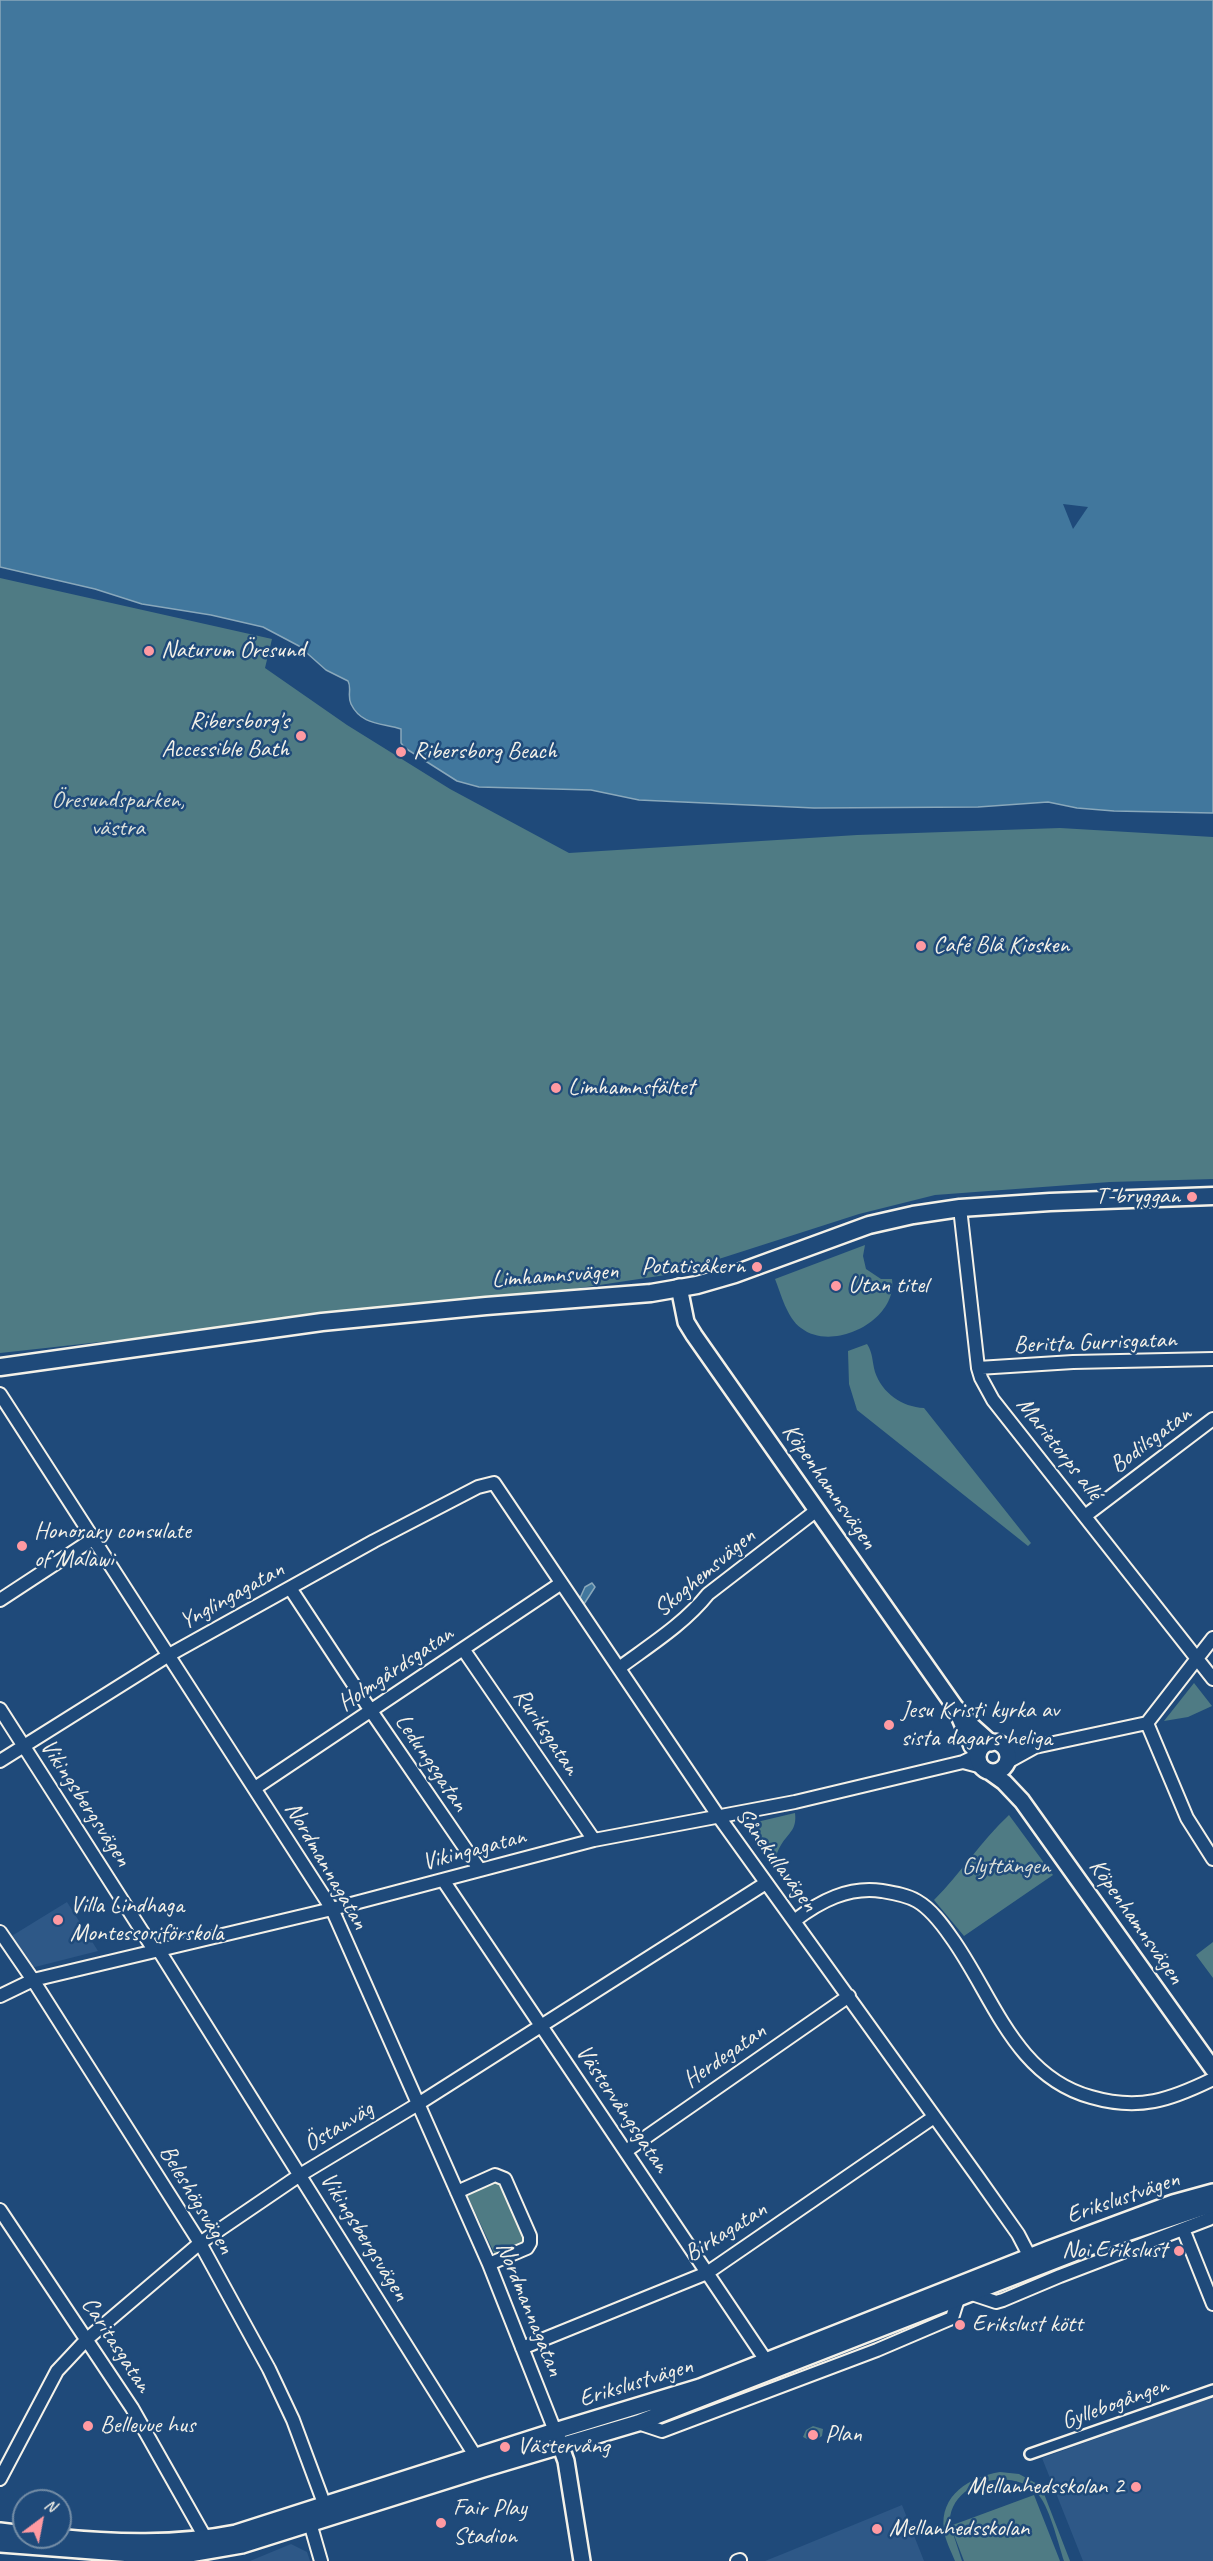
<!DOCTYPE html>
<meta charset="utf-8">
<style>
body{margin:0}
#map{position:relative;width:1213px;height:2561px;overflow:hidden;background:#1f4a7a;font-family:Caveat,sans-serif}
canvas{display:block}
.north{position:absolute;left:12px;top:2489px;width:60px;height:60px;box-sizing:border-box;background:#1f4a7a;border:2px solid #748da6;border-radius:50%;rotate:32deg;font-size:16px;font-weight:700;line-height:24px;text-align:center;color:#f4f1e8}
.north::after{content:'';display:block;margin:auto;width:21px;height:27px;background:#ff9aa2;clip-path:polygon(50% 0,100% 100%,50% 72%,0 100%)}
</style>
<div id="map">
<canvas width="1213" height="2561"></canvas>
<div class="north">N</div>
</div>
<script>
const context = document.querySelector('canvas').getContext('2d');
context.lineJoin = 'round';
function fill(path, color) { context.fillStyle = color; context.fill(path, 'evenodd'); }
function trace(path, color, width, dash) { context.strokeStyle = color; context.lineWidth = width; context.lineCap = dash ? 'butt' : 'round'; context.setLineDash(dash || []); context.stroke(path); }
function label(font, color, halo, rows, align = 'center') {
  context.font = font + ' Caveat,sans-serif'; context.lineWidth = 5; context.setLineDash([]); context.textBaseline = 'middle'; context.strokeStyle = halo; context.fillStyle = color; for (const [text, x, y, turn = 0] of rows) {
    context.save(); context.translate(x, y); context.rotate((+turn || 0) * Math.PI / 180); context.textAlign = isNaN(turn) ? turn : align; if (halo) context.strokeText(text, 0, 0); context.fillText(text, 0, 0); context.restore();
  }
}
fill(new Path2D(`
 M67,1902l31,49 -63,16 -8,-3 -17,-27z
 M1213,2397v164h-130l-41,-103z
 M902,2505l22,56h-159l20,-8z
 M291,2544l16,8 3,9h-60z`), '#2e5887');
fill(new Path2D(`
 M0,578l272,61 -7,29 82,57 103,64 119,64 288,-18 203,-7 153,9v342l-103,3 -175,13 -76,19 -187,60 -125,19 -547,60z
 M865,1245l-2,11 3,13 15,10h11c6,41 -59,74 -91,49 -14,-10 -20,-34 -26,-49z
 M867,1344c6,9 5,17 8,28 7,21 27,35 49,36l107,135 -3,3 -171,-136 -8,-26 -1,-33z
 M1194,1683l18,23 -24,11 -24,4z
 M795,1813c2,17 -6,19 -14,32 -4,6 -4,12 -10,18l-27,-38z
 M1009,1815l44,60 -89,61 -30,-36c27,-27 47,-59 75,-85z
 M1213,1942v36l-17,-23z
 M498,2180l4,3 24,56 -1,5 -30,11 -28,-60 2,-3z
 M813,2426l10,3 -1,7 -9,6 -10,-5 3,-7z
 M1000,2472l19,2 22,12 29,75h-6c-6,-18 -15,-57 -28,-69 -28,-27 -90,-8 -86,34l84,-31 26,66h-96l-13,-34 11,34h-7c-4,-10 -10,-21 -11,-31 -5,-35 26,-53 56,-58z`), '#4f7b84');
const water = new Path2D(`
 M0,0h1213v813l-99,-2 -37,-3 -29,-6 -70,5 -164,1 -175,-8 -48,-10 -112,-3 -22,-6 -52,-33 -4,-5v-14c-19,-6 -40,-4 -50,-25 -4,-8 1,-16 -3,-23l-22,-11 -27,-24 -36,-19 -52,-12 -69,-11 -47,-15 -95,-22z
 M592,1583l3,4 -11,17 -4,-6 5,-11z`);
fill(water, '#41779d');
trace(water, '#89a8bb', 1.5);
fill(new Path2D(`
 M1063,504l25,3 -15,22z`), '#1f4a7a');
const pedestrian = new Path2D(`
 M1030,2454l183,-64`);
const minor = new Path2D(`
 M960,1208l18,160 3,10 12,22 220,279
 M978,1368l95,-6 140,-3
 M0,1394l332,515 157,355 66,167
 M1085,1516l128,-97
 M290,1588l81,123 109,159
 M0,1600l93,-61
 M463,1649l131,191
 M619,1668c31,-23 65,-44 89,-74l109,-84
 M0,1709l154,241
 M1147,1723l40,95 26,41
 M1003,1747h28
 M0,1761l169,-106 205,-114 104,-54 16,-4 225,334 258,359 41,58 12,23
 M963,1762l19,5
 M1006,1763l29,-16 112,-24 66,-85
 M255,1788l305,-204
 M443,1880l324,482
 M794,1921c26,-20 55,-35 88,-30 12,2 25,4 35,10 14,8 25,23 34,36 42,58 63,139 140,160 48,14 79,3 122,-18
 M0,1932l33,48 167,263 69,126 24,51 32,86
 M158,1949l318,508
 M0,1996l33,-16 299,-71 262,-69 201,-38 168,-40 15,-7
 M626,2151l223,-155
 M457,2192l38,-17 10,4 25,57v7l-3,5 -38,16
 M0,2210l132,198 74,131
 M1183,2229l30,75
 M972,2294l24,8 7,-2 57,-24 149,-57 4,-10
 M522,2348l185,-75 227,-156
 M638,2423l24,8 215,-81 75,-32 6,-19
 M0,2479l57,-108 30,-32 113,-96 100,-68 118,-71 348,-221
 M310,2523l11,38
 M737,2561l3,-1`);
const tertiary = new Path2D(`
 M679,1287l7,35 8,13 261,372 17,19 19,17
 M960,1718l12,28 6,8
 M978 1757a15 15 0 1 1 30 0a15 15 0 1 1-30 0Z
 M990,1772l14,10 18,19 191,268
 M558,2439l8,22 16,100
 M0,2531l24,3
 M55,2537c60,6 121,8 181,-4l319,-102 145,-44 349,-138 124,-46 40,-11
 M0,2544l145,11 45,-1 52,-9 241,-76 155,-46 477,-186 98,-33`);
const secondary = new Path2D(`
 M0,1367l322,-45 164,-16 165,-13 46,-8 38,-11 134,-49 44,-10 47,-7 90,-6 163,-6`);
trace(pedestrian, '#f4f1e8', 14);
trace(minor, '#f4f1e8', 16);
trace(tertiary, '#f4f1e8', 20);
trace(secondary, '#f4f1e8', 21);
trace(pedestrian, '#1f4a7a', 9);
trace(minor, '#1f4a7a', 12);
trace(tertiary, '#1f4a7a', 15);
trace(secondary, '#1f4a7a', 16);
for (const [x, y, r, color] of [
 [149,651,6,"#ff9aa2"],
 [301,736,6,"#ff9aa2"],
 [401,752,6,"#ff9aa2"],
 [921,946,6,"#ff9aa2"],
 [556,1088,6,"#ff9aa2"],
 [1192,1197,6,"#ff9aa2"],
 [757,1267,6,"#ff9aa2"],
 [836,1286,6,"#ff9aa2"],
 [22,1546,6,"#ff9aa2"],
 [889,1725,6,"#ff9aa2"],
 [58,1920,6,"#ff9aa2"],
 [1179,2251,6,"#ff9aa2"],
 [960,2325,6,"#ff9aa2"],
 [88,2426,6,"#ff9aa2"],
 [813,2435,6,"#ff9aa2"],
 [505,2447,6,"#ff9aa2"],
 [1136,2487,6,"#ff9aa2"],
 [441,2523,6,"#ff9aa2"],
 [877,2529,6,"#ff9aa2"]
]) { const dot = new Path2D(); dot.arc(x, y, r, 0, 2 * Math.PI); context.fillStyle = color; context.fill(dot); trace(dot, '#1f4a7a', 2); }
label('24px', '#f4f1e8', '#1f4a7a', [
 ["Naturum Öresund",161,651],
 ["Ribersborg's",289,722,"right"],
 ["Accessible Bath",289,750,"right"],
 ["Ribersborg Beach",413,752],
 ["Café Blå Kiosken",933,946],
 ["Limhamnsfältet",568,1088],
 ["T-bryggan",1180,1197,"right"],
 ["Potatisåkern",745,1267,"right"],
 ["Utan titel",848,1286],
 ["Honorary consulate",34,1532],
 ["of Malawi",34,1560],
 ["Jesu Kristi kyrka av",901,1711],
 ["sista dagars heliga",901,1739],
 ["Villa Lindhaga",70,1906],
 ["Montessoriförskola",70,1934],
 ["Noi Erikslust",1167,2251,"right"],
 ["Erikslust kött",972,2325],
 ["Bellevue hus",100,2426],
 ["Plan",825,2435],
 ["Västervång",517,2447],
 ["Mellanhedsskolan 2",1124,2487,"right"],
 ["Fair Play",453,2509],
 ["Stadion",453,2537],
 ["Mellanhedsskolan",889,2529]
], 'left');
label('24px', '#dbdfd9', '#1f4a7a', [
 ["Öresundsparken,",118,801],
 ["västra",118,829],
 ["Glyttängen",1006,1867]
]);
label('24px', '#f4f1e8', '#1f4a7a', [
 ["Limhamnsvägen",555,1276,-4],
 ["Beritta Gurrisgatan",1095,1343,-2],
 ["Bodilsgatan",1151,1440,-37],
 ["Marietorps allé",1059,1449,52],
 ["Köpenhamnsvägen",829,1487,55],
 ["Skoghemsvägen",705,1573,-40],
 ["Ynglingagatan",232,1596,-29],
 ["Holmgårdsgatan",396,1669,-34],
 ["Ruriksgatan",546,1732,56],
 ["Ledungsgatan",431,1763,56],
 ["Vikingsbergsvägen",85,1803,57],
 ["Vikingagatan",474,1850,-15],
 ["Sånekullavägen",776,1860,54],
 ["Nordmannagatan",326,1866,60],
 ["Köpenhamnsvägen",1136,1922,55],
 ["Herdegatan",725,2056,-35],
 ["Västervångsgatan",622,2109,56],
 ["Östanväg",339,2127,-31],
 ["Erikslustvägen",1123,2198,-19],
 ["Beleshögsvägen",196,2200,59],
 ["Birkagatan",726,2232,-32],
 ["Vikingsbergsvägen",364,2237,58],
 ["Nordmannagatan",529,2309,68],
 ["Caritasgatan",116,2345,57],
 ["Erikslustvägen",636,2383,-17],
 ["Gyllebogången",1115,2404,-20]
]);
</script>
